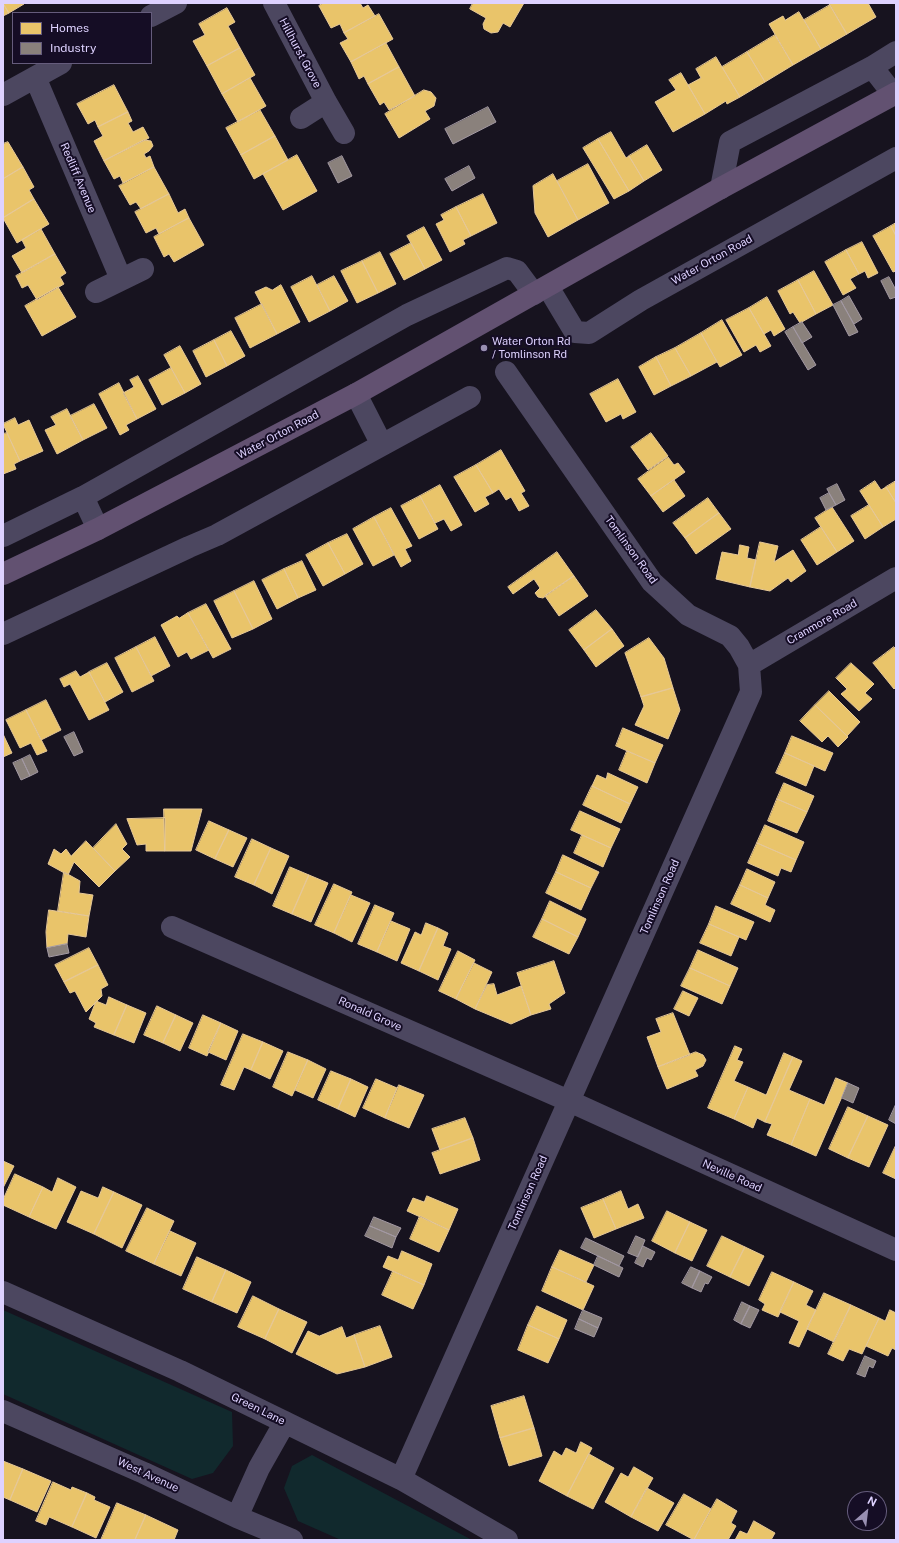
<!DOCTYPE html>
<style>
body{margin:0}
#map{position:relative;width:899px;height:1543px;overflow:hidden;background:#17131f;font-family:"Public Sans",sans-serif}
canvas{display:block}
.frame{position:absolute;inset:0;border:4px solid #ded2ff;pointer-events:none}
.legend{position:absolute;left:12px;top:12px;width:140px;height:52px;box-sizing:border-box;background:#150d25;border:1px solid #655c7c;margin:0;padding:5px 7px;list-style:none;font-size:12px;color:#ded2ff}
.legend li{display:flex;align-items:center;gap:8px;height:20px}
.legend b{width:20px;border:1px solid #655c7c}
.north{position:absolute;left:847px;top:1491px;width:40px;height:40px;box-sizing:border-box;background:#150d25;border:1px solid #655c7c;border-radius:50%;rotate:28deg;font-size:11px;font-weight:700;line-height:16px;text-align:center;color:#ded2ff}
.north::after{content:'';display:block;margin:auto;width:14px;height:18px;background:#988fb1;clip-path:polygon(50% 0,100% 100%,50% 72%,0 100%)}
</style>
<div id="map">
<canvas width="899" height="1543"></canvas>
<div class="frame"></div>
<ul class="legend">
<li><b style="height:11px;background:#e9c46a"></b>Homes</li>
<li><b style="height:11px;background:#8a817c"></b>Industry</li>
</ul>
<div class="north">N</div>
</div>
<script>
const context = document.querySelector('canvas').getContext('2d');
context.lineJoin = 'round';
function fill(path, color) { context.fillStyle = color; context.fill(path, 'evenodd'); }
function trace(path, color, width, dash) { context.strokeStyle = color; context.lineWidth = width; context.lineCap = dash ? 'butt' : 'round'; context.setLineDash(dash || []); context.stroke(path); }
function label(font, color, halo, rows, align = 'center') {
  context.font = font + ' "Public Sans",sans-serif'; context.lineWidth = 4; context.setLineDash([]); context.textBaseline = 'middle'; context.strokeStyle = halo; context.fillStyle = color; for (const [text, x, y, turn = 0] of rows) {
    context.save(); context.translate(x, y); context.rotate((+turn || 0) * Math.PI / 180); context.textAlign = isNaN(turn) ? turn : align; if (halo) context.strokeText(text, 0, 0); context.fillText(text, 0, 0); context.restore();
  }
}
fill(new Path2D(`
 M3,1310l229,102 1,34 -20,27 -21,6 -189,-85z
 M312,1455l160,85h-131l-43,-19 -14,-33 8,-22z`), '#11292d');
const homes = new Path2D(`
 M3,3l6,10 -6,3z
 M3,3h20l1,1 -15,9z
 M323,3h37l3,5 5,-3 7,11 -31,17 -4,-9 -9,4 -12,-22z
 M473,3h51l-14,24 -7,-4 -5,9 -7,1 -7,-4 -1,-5 3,-6 -16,-9z
 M829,3h39l8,14 -29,17z
 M830,5l17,29 -26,15 -17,-29z
 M227,8l8,14 -7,4 12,22 -33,18 -14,-25 12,-6 -6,-11z
 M799,12l22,37 -28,16 -24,-41 14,-8 2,4z
 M379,14l14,25 -42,23 -11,-19 8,-4 -4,-6z
 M775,35l18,30 -28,17 -18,-30z
 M386,43l13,24 -31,17 -4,-8 -5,3 -8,-17z
 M240,48l15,27 -33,19 -15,-28z
 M747,52l18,30 -25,15 -18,-30z
 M716,57l24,40 -13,7 -1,-3 -21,13 -17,-29 13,-7 -5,-9z
 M399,67l16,29 -26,14 -5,-8 -4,3 -12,-21z
 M681,73l24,41 -32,18 -18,-30 21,-12 -7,-10z
 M250,78l16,28 -28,16 -16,-28z
 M114,85l14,27 -30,15 -3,-7 -7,4 -11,-20z
 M424,90l7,2 5,6 -2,8 -9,5 5,8 -31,19 -14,-24z
 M260,110l15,26 -34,19 -15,-27z
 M128,112l4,9 -4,2 5,9 10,-5 6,11 -45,23 -10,-20 9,-5 -5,-9z
 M611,132l15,26 3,-2 15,25 -15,10 -31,-52z
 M275,136l13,24 -34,19 -13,-24z
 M598,139l31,52 -15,8 -31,-51z
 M144,140l7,1 2,5 -4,5 -5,3 2,4 4,-2 4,11 -31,16 -3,-7 -6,3 -10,-18z
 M8,142l15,25 -20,12v-35z
 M647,145l15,25 -18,11 -15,-25z
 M297,155l20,36 -34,19 -20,-36z
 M588,164l21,39 -31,17 -21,-39z
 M23,167l11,20 -5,3 5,9 -31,19v-39z
 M154,167l15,27 -28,15 -5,-7 -6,3 -11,-19z
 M553,174l25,46 -30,17 -13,-24 -2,-27z
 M169,194l9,19 7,-4 4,9 -30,16 -3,-6 -10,5 -11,-21z
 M483,194l14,29 -26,13 -15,-29z
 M34,199l15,25 -32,19 -14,-25z
 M456,207l15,29 -8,4 2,4 -15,8 -14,-28 8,-4 -3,-5z
 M189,218l15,27 -30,17 -5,-8 -5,3 -10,-20z
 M896,223v13l-5,-10z
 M891,226l5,10v35l-3,1 -20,-36z
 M424,227l18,33 -17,9 -18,-33z
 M41,229l14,25 -33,19 -10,-17 14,-8 -4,-8z
 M862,242l16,31 -10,5 -3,-7 -6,3 -13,-24z
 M411,243l14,26 -21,11 -14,-26z
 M846,250l13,24 -9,5 6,9 -13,7 -18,-33z
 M380,252l16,32 -18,9 -16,-32z
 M55,254l11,19 -6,4 4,7 -27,16 -9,-15 -6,3 -6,-12z
 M362,261l16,32 -21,10 -16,-32z
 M814,271l19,34 -17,9 -18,-34z
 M312,276l18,35 -21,11 -18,-35z
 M334,276l14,25 -18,10 -13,-26z
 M798,280l18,34 -16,9 -7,-11 -3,2 -12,-23z
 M281,285l19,37 -23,12 -22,-42 11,-5 6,3z
 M58,287l18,30 -34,19 -17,-30z
 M767,297l18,32 -11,7 -3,-6 -7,4 -15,-26z
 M262,304l15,30 -27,14 -15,-30z
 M749,308l22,38 -11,6 -4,-7 -12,7 -18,-32z
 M722,320l20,35 -22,12 -19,-34z
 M231,331l14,25 -18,10 -13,-26z
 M701,333l16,29 -26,14 -16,-28z
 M214,340l13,26 -21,11 -13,-26z
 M180,346l21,38 -16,9 -21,-38z
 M675,348l16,28 -20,10 -15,-29z
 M656,357l15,29 -17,9 -15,-28z
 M171,368l14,25 -23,12 -13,-25z
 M138,376l18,33 -19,10 -14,-26 11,-6 -4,-7z
 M618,379l18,33 -13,7 -2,-5 -15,8 -16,-28z
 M119,383l18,36 -11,6 3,5 -9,5 -21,-41z
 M94,404l13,24 -24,12 -13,-24z
 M67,409l16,31 -26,14 -12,-24 11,-5 -5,-8z
 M15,418l3,7 11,-5 14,31 -23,10 -17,-37z
 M7,433l13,28 -6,3 2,5 -13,5v-40z
 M651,433l17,23 -20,14 -17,-23z
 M501,450l24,41 -4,2 8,13 -10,5 -8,-14 -5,3 -7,-11 -6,4 -17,-28z
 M668,457l6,8 4,-2 7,9 -34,24 -13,-17z
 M476,465l17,28 -8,4 4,7 -14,8 -21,-35z
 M674,480l11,16 -22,16 -12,-16z
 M875,481l6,9 5,-3 10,16v16l-13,8 -23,-36z
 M896,481v22l-10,-16z
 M440,485l22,40 -11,6 -7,-12 -9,4 -15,-27z
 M420,496l18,33 -19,10 -18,-33z
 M708,498l11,15 -34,25 -12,-15z
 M869,505l14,22 -18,12 -14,-23z
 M832,507l22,34 -17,11 -22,-34z
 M391,508l21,38 -7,3 6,12 -10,6 -27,-50z
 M719,513l12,16 -35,25 -11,-16z
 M374,517l20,38 -21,11 -20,-37z
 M821,527l16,25 -20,13 -16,-25z
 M347,534l16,30 -18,10 -17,-31z
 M760,542l18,4 -4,16 19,-12 13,21 -15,11 -3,-4 -18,13 -20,-4z
 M328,543l17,31 -22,12 -17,-31z
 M740,545l9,2 -2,11 9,2 -6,27 -34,-8 6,-27 16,3z
 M557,552l17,24 -31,22 -5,-1 -3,-4 5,-5 -6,-9 -21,15 -5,-7z
 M302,561l14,29 -18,8 -14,-29z
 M284,569l14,29 -21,11 -15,-29z
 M574,576l14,20 -29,20 -14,-20z
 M254,581l18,38 -19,10 -19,-38z
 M234,591l19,38 -21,9 -18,-37z
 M206,604l25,45 -18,9 -25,-45z
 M596,610l16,19 -28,21 -15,-20z
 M188,613l21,37 -18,9 -4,-7 -9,5 -17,-32 16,-9 2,2z
 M612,629l12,17 -28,21 -12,-17z
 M155,637l15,29 -19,10 -15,-29z
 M649,638l15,20 9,30 -32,9 -16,-44z
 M136,647l18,34 -22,11 -17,-34z
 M894,647l2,2v38l-2,2 -21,-26z
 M107,663l16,29 -18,10 -16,-30z
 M851,663l23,21 -9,9 7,6 -13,12 -18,-17 6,-5 -11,-11z
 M76,671l4,6 9,-5 20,38 -20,10 -19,-36 -6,3 -4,-8z
 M673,688l7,22 -12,29 -33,-14 9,-19 -3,-9z
 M829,691l31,31 -13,14 -32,-31z
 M46,700l15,30 -20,10 -15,-30z
 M815,705l33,32 -10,10 -10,-11 -6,6 -22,-21z
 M26,710l21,41 -10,4 -6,-12 -11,5 -14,-28z
 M623,728l40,17 -8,18 -39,-17z
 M3,734l9,19 -9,4z
 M792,736l41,17 -8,18 -40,-18z
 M627,751l28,12 -8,20 -28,-13z
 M785,753l29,13 -8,20 -30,-13z
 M608,773l30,14 -8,17 -38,-18 5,-11 9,4z
 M784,783l30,13 -7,16 -30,-13z
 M592,786l38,18 -9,19 -38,-18z
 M777,799l30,13 -10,21 -29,-12z
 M164,809h38l-11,42h-26z
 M580,811l40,18 -9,19 -40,-18z
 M165,818v33h-19v-7l-9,1 -10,-26z
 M209,821l20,9 -14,29 -19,-9z
 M116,824l11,20 -5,5 8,8 -15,14 -22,-23z
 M765,825l39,17 -8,18 -39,-17z
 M229,830l18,8 -14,29 -18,-8z
 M582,835l29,13 -8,19 -29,-14z
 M252,839l19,9 -17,37 -19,-8z
 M86,841l29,30 -16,16 -25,-25 -6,13 -20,-11 6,-15 7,5 5,-5 5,7z
 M757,843l39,17 -5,12 -10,-4 -3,8 -30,-13z
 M271,848l18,8 -17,38 -18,-9z
 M563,855l36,17 -8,16 -35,-16z
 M290,867l19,8 -17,39 -19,-8z
 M747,869l28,13 -7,16 -28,-13z
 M64,872l16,9 -1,12 14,2 -4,21 -31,-5z
 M556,872l35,16 -10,22 -35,-17z
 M309,875l19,8 -17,39 -19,-8z
 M334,884l18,8 -18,41 -19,-8z
 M740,885l28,13 -3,7 10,5 -5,12 -39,-18z
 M351,895l19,8 -18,39 -18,-9z
 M550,901l36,18 -8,18 -36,-18z
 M375,905l19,8 -17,39 -19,-8z
 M716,906l38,16 -8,18 -37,-16z
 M49,910l40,6 -3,21 -18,-3 -1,10 -20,4 -1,-16z
 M542,919l36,18 -9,17 -36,-17z
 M391,921l19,8 -13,32 -20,-9z
 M426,923l12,5 -19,43 -18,-8 14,-31 6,3z
 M709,924l30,13 -8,19 -31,-13z
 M438,928l10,5 -5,13 8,3 -13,31 -19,-9z
 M89,948l9,17 -34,17 -9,-17z
 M698,950l40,18 -8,18 -40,-18z
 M458,951l17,9 -19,39 -17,-8z
 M554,961l11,32 -16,11 2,5 -20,6 -14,-42z
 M474,963l18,9 -17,37 -19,-10z
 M98,965l10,20 -7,4 1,7 -16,16 -11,-21 -5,2 -6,-11z
 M690,968l40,18 -8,18 -41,-18z
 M494,984l3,11 24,-9 10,29 -20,9 -36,-15 12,-24z
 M683,991l15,7 -9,18 -15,-7z
 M109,997l18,8 -13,30 -20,-8 2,-4 -7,-4 7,-18 10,4z
 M127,1005l19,8 -12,30 -20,-8z
 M157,1006l19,9 -13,28 -19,-8z
 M673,1013l17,42 -32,12 -11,-30 14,-5 -5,-13z
 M176,1015l17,8 -13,28 -17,-8z
 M203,1015l18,8 -14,33 -18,-8z
 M221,1023l17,8 -12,29 -18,-8z
 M243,1034l20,8 -12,28 -7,-3 -10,23 -13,-5z
 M263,1042l20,9 -13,28 -19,-9z
 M735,1046l7,3 -5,11 6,2 -9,19 14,6 -14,32 -26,-11z
 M288,1052l20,8 -16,36 -19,-9z
 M696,1052l7,3 3,5 -3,6 -8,4 3,6 -31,13 -9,-22z
 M784,1053l9,4 -28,65 -8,-4 -4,10 -19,-9 14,-32 18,8z
 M793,1057l9,4 -13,29 21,9 -19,46 -24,-10 5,-11 -7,-2z
 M308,1060l18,9 -13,29 -18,-8z
 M331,1071l20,8 -13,30 -20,-9z
 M836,1078l12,5 -32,73 -25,-11 19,-46 14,6z
 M351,1079l17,8 -13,30 -17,-8z
 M376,1079l21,9 -12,30 -22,-10z
 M399,1085l25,10 -15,33 -24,-10z
 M848,1107l20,9 -20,42 -19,-9z
 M868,1116l20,9 -19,42 -21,-9z
 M465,1118l8,20 -33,12 -8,-21z
 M473,1138l7,22 -40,14 -8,-21z
 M896,1145v34l-13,-6z
 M3,1161l11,5 -11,22z
 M15,1174l28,13 -14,30 -26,-12v-5z
 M58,1178l18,9 -20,42 -27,-12 14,-30 9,5z
 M103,1187l11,5 -20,42 -27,-12 14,-31 17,7z
 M621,1191l7,18 10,-5 6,14 -28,11 -13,-30z
 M114,1192l28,13 -20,43 -28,-14z
 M427,1196l31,13 -9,21 -42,-19 6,-13 11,4z
 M603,1199l13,30 -22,9 -13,-30z
 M147,1208l27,13 -20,43 -28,-13z
 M667,1211l23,11 -15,31 -23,-12z
 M420,1216l29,14 -10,22 -29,-13z
 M690,1222l17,8 -15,31 -17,-8z
 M170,1231l26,12 -15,33 -27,-12z
 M722,1236l23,11 -15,30 -23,-11z
 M745,1247l19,9 -15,30 -19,-9z
 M560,1250l34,15 -8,17 -34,-15z
 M402,1251l30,13 -8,21 -41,-18 5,-11 10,4z
 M197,1257l29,13 -14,32 -29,-13z
 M552,1267l42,19 -11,24 -41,-19z
 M226,1270l25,12 -14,31 -25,-11z
 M393,1271l31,14 -11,24 -31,-14z
 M772,1272l22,10 -16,35 -16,-7 3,-6 -6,-4z
 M794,1282l19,9 -7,14 10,5 -17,37 -10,-4 10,-22 -19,-9z
 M824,1293l27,12 -17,37 -27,-13z
 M253,1296l26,13 -14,30 -27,-12z
 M851,1305l28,13 -17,36 -13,-5 -6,12 -15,-7z
 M537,1306l30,14 -8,19 -31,-14z
 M279,1309l28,13 -15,31 -27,-14z
 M890,1310l6,3v37l-4,-2 -4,8 -22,-10 13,-28 6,3z
 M528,1325l31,14 -11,24 -30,-13z
 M380,1326l12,31 -27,10 -11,-32z
 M342,1327l4,11 8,-3 11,32 -28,7 -41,-20 12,-23 11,5z
 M524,1396l10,32 -34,10 -9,-32z
 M534,1428l8,28 -33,10 -9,-28z
 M581,1442l11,6 -25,48 -28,-15 15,-30 8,5 4,-8 10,5z
 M589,1454l25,14 -21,41 -26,-13z
 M3,1461l20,8 -13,31 -7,-3z
 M634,1467l19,11 -22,39 -26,-15 16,-29 7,4z
 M23,1469l28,12 -14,31 -27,-12z
 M53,1482l18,8 1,-3 15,6 -15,34 -23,-10 -3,8 -10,-4z
 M647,1488l27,15 -16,28 -27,-14z
 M87,1493l8,4 -1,3 16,7 -14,31 -24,-11z
 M684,1494l27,15 -17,31 -28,-15z
 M717,1499l20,12 -6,12 5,3 -8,14h-34z
 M117,1503l29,12 -11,25h-34z
 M146,1515l32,15 -4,10h-39z
 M754,1521l21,12 -4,7h-36l5,-9 7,3z`);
fill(homes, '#e9c46a');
trace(homes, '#e6c897', 1);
const industry = new Path2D(`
 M488,107l8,15 -43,22 -8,-15z
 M342,156l10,20 -14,7 -10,-20z
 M469,166l6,12 -23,13 -7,-12z
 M889,277l7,13v7l-6,2 -9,-18z
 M849,296l13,23 -8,5 -13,-23z
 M841,301l17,31 -9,4 -16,-31z
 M802,322l10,15 -10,6 -9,-16z
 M793,327l23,38 -8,5 -23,-38z
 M837,484l8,16 -9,5 -9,-16z
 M829,493l7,12 -10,5 -6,-12z
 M74,732l9,20 -9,4 -10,-19z
 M30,755l8,17 -8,4 -8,-17z
 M22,759l8,17 -9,4 -8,-17z
 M67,944l2,9 -20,4 -2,-9z
 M848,1083l11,5 -6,15 -11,-5z
 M896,1104v20l-7,-4z
 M374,1217l27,11 -5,9 -26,-11z
 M370,1226l26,11 -4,11 -27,-12z
 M636,1236l9,4 -7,17 -10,-4z
 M586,1238l38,18 -5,10 -38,-18z
 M643,1246l12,6 -4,8 -4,-2 -4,9 -8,-4z
 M598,1256l25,12 -4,9 -25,-12z
 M691,1267l9,4 -8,17 -10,-5z
 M700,1271l12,6 -4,7 -3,-1 -4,9 -9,-4z
 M742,1302l8,4 -9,18 -7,-4z
 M750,1306l9,4 -9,18 -9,-4z
 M583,1310l19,8 -4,10 -19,-9z
 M579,1319l19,9 -4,9 -19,-8z
 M865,1356l11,5 -3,7 -4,-2 -4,11 -8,-3z`);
fill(industry, '#8a817c');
trace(industry, '#a399a3', 1);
trace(new Path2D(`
 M274,3l52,99 18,31
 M151,16l25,-13
 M872,67l21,27
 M35,77l86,202
 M3,95l58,-32
 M301,118l25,-16
 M721,188l9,-46 142,-75 24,-15
 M548,287l27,45 14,1 52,-33 255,-142
 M96,292l47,-23
 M356,394l26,51
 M83,497l15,32
 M3,536l80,-39 324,-182 100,-47 10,3 17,23
 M3,634l186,-87 28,-12 253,-138
 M749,665l147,-87
 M172,927l397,174 327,149
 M3,1292l177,79 221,108 106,61
 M3,1411l141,62 93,44 55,23
 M401,1479l350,-787 -2,-27 -10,-18 -9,-11 -42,-21 -36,-33 -146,-210
 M237,1517l22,-49 26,-46`), '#4c4760', 22);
trace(new Path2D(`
 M3,574l95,-45 258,-135 365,-206 175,-95`), '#625171', 22);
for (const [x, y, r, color] of [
 [484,348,4,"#988fb1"]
]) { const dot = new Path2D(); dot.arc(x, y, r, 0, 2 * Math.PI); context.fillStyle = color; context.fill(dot); trace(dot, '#150d25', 1.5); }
label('11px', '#ded2ff', '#150d25', [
 ["Hillhurst Grove",300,53,62],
 ["Redliff Avenue",78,178,67],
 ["Water Orton Road",712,260,-29],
 ["Water Orton Road",278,435,-28],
 ["Tomlinson Road",631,550,54],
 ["Cranmore Road",822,622,-30],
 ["Tomlinson Road",660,897,-66],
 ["Ronald Grove",370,1014,24],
 ["Neville Road",732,1176,24],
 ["Tomlinson Road",528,1193,-66],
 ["Green Lane",258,1409,26],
 ["West Avenue",148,1475,25]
]);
label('11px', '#ded2ff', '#150d25', [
 ["Water Orton Rd",492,342],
 ["/ Tomlinson Rd",492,355]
], 'left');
</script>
